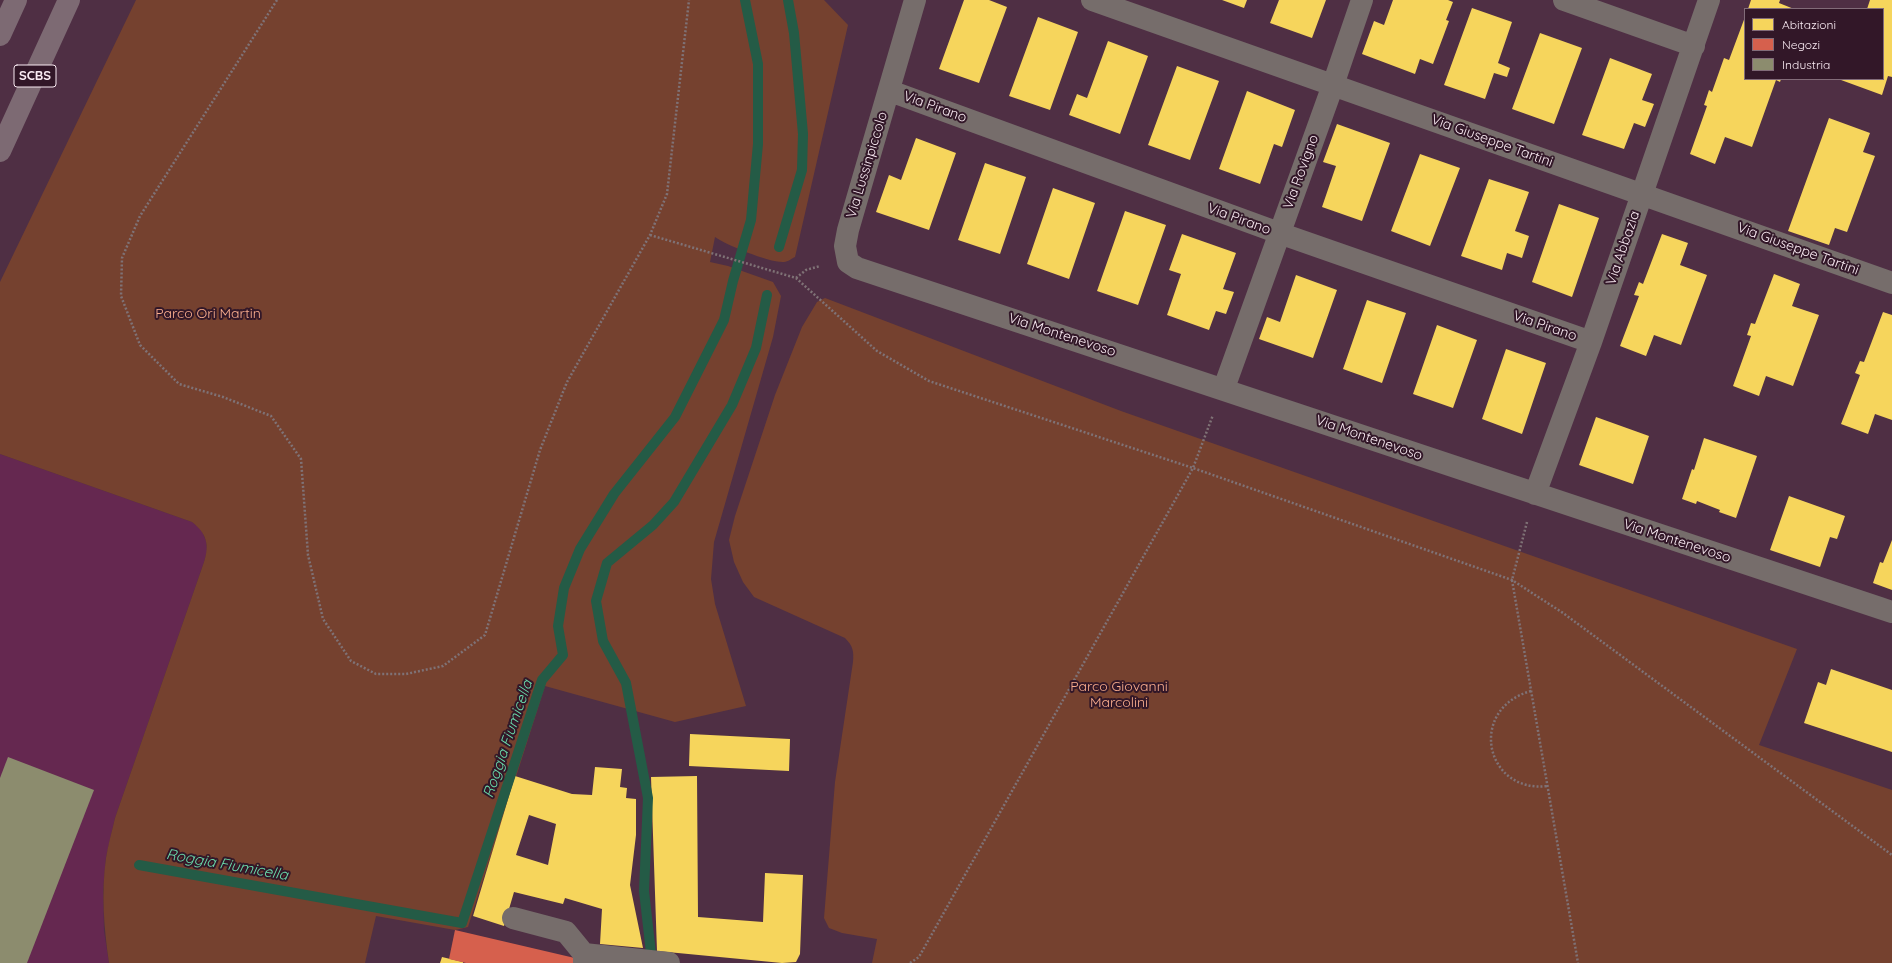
<!DOCTYPE html>
<style>
body{margin:0}
#map{position:relative;width:1892px;height:963px;overflow:hidden;background:#4f2f44;font-family:Quicksand,sans-serif}
canvas{display:block}
.legend{position:absolute;left:1744px;top:8px;width:140px;height:72px;box-sizing:border-box;background:#321728;border:1px solid #826c79;margin:0;padding:5px 7px;list-style:none;font-size:12px;color:#faebf3}
.legend li{display:flex;align-items:center;gap:8px;height:20px}
.legend b{width:20px;border:1px solid #826c79}
</style>
<div id="map">
<canvas width="1892" height="963"></canvas>
<ul class="legend">
<li><b style="height:11px;background:#f6d55c"></b>Abitazioni</li>
<li><b style="height:11px;background:#d6604d"></b>Negozi</li>
<li><b style="height:11px;background:#8c8c6e"></b>Industria</li>
</ul>
</div>
<script>
const context = document.querySelector('canvas').getContext('2d');
context.lineJoin = 'round';
function fill(path, color) { context.fillStyle = color; context.fill(path, 'evenodd'); }
function trace(path, color, width, dash) { context.strokeStyle = color; context.lineWidth = width; context.lineCap = dash ? 'butt' : 'round'; context.setLineDash(dash || []); context.stroke(path); }
function label(font, color, halo, rows, align = 'center') {
  context.font = font + ' Quicksand,sans-serif'; context.lineWidth = 4; context.setLineDash([]); context.textBaseline = 'middle'; context.strokeStyle = halo; context.fillStyle = color; for (const [text, x, y, turn = 0] of rows) {
    context.save(); context.translate(x, y); context.rotate((+turn || 0) * Math.PI / 180); context.textAlign = isNaN(turn) ? turn : align; if (halo) context.strokeText(text, 0, 0); context.fillText(text, 0, 0); context.restore();
  }
}
fill(new Path2D(`
 M0,454l192,68 9,7 5,12 1,10 -3,11 -89,256 -9,39 -3,33 1,41 5,32h-109z`), '#652850');
fill(new Path2D(`
 M136,0h688l24,25 -53,232c-3,1 -7,5 -11,5 -14,1 -58,-17 -69,-25l-5,25 18,4 45,16 8,14 -8,41 -59,205 -3,37 4,25 31,102 -71,16 -130,-36 -77,241 -13,3 -79,-14 -11,47h-256c-5,-35 -8,-70 -3,-105 2,-13 6,-27 9,-40l89,-256c6,-18 2,-29 -12,-40l-192,-68v-172z
 M825,298l296,113 676,238 -38,96 133,45v173h-1020l5,-24 -35,-6 -13,-5 -5,-10 11,-136 18,-120c1,-11 0,-16 -8,-24l-91,-41 -11,-15 -9,-20 -5,-22 6,-24 40,-121 27,-68 15,-25z`), '#75412f');
fill(new Path2D(`
 M964,0h25l18,7 -28,76 -40,-14z
 M1222,0h25l-3,8z
 M1279,0h47l-14,38 -42,-15z
 M1393,0h55l5,2 -7,18 3,1 -16,43 -13,-5 -5,15 -53,-20 12,-33 10,4z
 M1751,0h29l-1,3 15,6h-46z
 M1870,0h22v77l-4,-1 -6,19 -41,-15 42,-1v-70h-16z
 M1472,8l40,14 -14,41 12,5 -3,9 -13,-4 -9,26 -41,-14z
 M1038,17l40,15 -28,78 -41,-14z
 M1745,17v62h36l-1,3 -4,-2 -24,67 -27,-10 -10,27 -25,-10 17,-48 -3,-1 5,-15 3,2 12,-34 5,2z
 M1540,33l42,15 -28,76 -42,-15z
 M1108,41l40,15 -28,78 -51,-19 8,-21 10,4z
 M1610,58l42,16 -10,26 12,4 -9,23 -11,-4 -10,26 -42,-14z
 M1177,66l42,15 -29,79 -42,-15z
 M1247,91l48,19 -13,37 -8,-3 -14,40 -41,-15z
 M1829,118l41,15 -7,19 12,4 -28,76 -12,-4 -6,17 -41,-14z
 M1337,124l53,19 -28,78 -40,-14 14,-41 -13,-4z
 M916,138l40,15 -27,77 -53,-18 13,-37 12,5z
 M1420,154l40,14 -30,78 -39,-15z
 M985,163l41,14 -26,77 -42,-14z
 M1489,179l40,13 -14,39 14,5 -7,22 -15,-5 -5,17 -41,-14z
 M1053,188l42,15 -26,76 -42,-15z
 M1559,204l40,14 -27,79 -40,-15z
 M1125,211l41,14 -28,80 -41,-14z
 M1182,234l54,19 -13,36 11,3 -8,22 -10,-3 -7,19 -42,-15 14,-41 -12,-4z
 M1662,234l26,9 -8,22 27,10 -26,70 -27,-10 -8,21 -26,-10 19,-50 -5,-1 5,-13 4,2z
 M1774,274l26,10 -8,22 27,9 -26,71 -27,-10 -7,20 -26,-10 18,-50 -4,-1 4,-12 4,1z
 M1296,275l41,15 -24,68 -54,-19 8,-22 13,5z
 M1367,300l39,13 -24,70 -39,-14z
 M1883,312l9,3v105l-17,-6 -7,20 -27,-10 19,-49 -5,-2 5,-12 4,1z
 M1437,325l40,15 -24,68 -40,-14z
 M1506,349l40,14 -24,71 -40,-15z
 M1596,417l53,19 -16,48 -54,-19z
 M1704,438l53,18 -21,62 -17,-6 1,-2 -23,-9 -1,3 -14,-5 10,-30 2,1z
 M1789,496l56,20 -8,23 -7,-2 -10,30 -50,-17z
 M1892,540v50l-19,-7 7,-21 3,1z
 M1831,669l61,21v62l-88,-29 14,-41 8,3z
 M690,734l100,5 -1,32 -100,-5z
 M595,767l27,2 -2,18 7,1 -1,10 10,1v36l-6,50 13,63 -43,-4 2,-35 -37,-11 -2,6 -49,-12 -10,34 -31,-10 42,-140 57,18 20,1zM529,815l27,9 -8,41 -32,-10z
 M697,776l1,141 65,5 2,-49 38,2 -3,79 -4,8 -14,1 -125,-12 -6,-174z
 M442,957l21,5v1h-23z`), '#f6d55c');
fill(new Path2D(`
 M455,930l124,29 -1,4h-112l-17,-4z`), '#d6604d');
fill(new Path2D(`
 M8,757l86,33 -67,173h-27v-185z`), '#8c8c6e');
trace(new Path2D(`
 M779,247l23,-77 1,-36 -9,-101 -6,-33
 M139,865l323,58 80,-243 21,-25 -5,-29 6,-38 16,-39 34,-55 61,-77 49,-97 9,-39 18,-61 7,-76v-80l-13,-64
 M652,962l-8,-71 4,-93 -22,-115 -23,-42 -7,-40 11,-38 46,-38 21,-23 58,-97 24,-57 11,-53`), '#245b46', 10);
trace(new Path2D(`
 M277,0l-137,216 -18,42 -1,38 19,49 39,39 44,13 48,19 30,43 7,96 15,64 28,42 25,13h30l37,-8 42,-31 55,-185 27,-68 83,-147 17,-41 22,-194
 M650,235l146,43 81,73 52,30 264,87 20,-53
 M796,278l10,-8 14,-4
 M1527,522l-15,58 66,383
 M1531,691c-64,18 -46,103 17,95
 M910,963l9,-6 274,-489 319,112 51,33 329,242`), '#7f7276', 2.5, [2, 2]);
trace(new Path2D(`
 M915,0l-67,230 -3,16 3,16 9,6c346,113 690,230 1035,344
 M1092,0l800,283
 M1564,0l130,46
 M890,91l389,142 312,109
 M1224,388l109,-303 29,-85
 M1535,494l56,-152 118,-342
 M513,918l53,14 18,22v9
 M584,954l85,9`), '#766d6b', 22);
trace(new Path2D(`
 M0,35l16,-35
 M0,151l69,-151`), '#7d6a73', 22);
for (const [x, y, w] of [
 [35,76,42]
]) { const box = new Path2D(); box.roundRect(x - w / 2, y - 11, w, 22, 3); context.fillStyle = '#321728'; context.fill(box); trace(box, '#faebf3', 1); }
label('bold 13px', '#faebf3', null, [
 ["SCBS",35,76]
]);
label('14px', '#faebf3', '#321728', [
 ["Via Pirano",935,107,20],
 ["Via Giuseppe Tartini",1492,141,20],
 ["Via Lussinpiccolo",867,165,-73],
 ["Via Rovigno",1301,172,-70],
 ["Via Pirano",1239,219,20],
 ["Via Abbazia",1623,248,-71],
 ["Via Giuseppe Tartini",1798,249,20],
 ["Via Pirano",1545,326,19],
 ["Via Montenevoso",1062,335,18],
 ["Via Montenevoso",1369,438,19],
 ["Via Montenevoso",1677,541,18]
]);
label('14px', '#fbae8e', '#321728', [
 ["Parco Ori Martin",208,314],
 ["Parco Giovanni",1119,687],
 ["Marcolini",1119,703]
]);
label('italic 15px', '#6addac', '#321728', [
 ["Roggia Fiumicella",508,739,-71],
 ["Roggia Fiumicella",227,865,10]
]);
</script>
